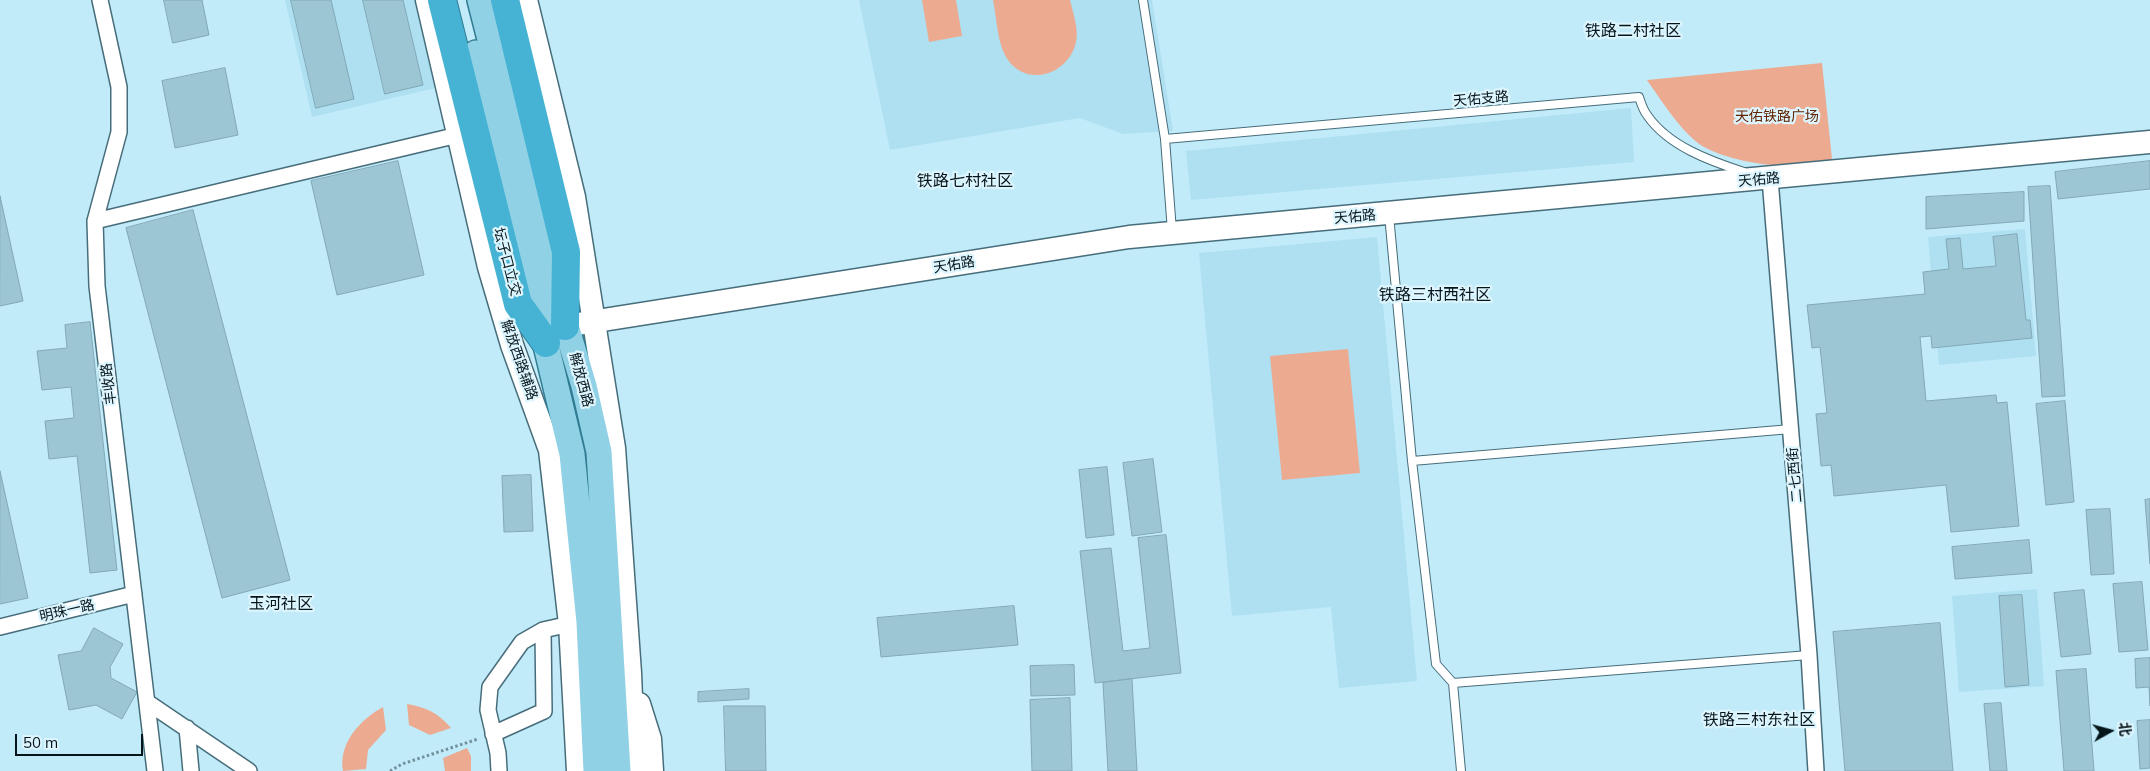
<!DOCTYPE html>
<meta charset="utf-8">
<style>
body{margin:0}
#map{position:relative;width:2150px;height:771px;overflow:hidden;background:#c1ebf9;font-family:Mulish,"Noto Sans SC",sans-serif}
canvas{display:block}
.north{position:absolute;left:2085px;top:706px;width:50px;height:50px;-webkit-text-stroke:4px #dcf5fe;paint-order:stroke;rotate:83deg;font-size:14px;font-weight:700;line-height:20px;text-align:center;color:#06151a}
.north::after{content:'';display:block;margin:auto;width:18px;height:22px;background:#06151a;clip-path:polygon(50% 0,100% 100%,50% 72%,0 100%)}
.scale{position:absolute;left:15px;top:734px;width:128px;height:22px;box-sizing:border-box;border:2px solid #06151a;border-top:0;padding-left:6px;font-size:15px;line-height:18px;white-space:nowrap;color:#06151a;-webkit-text-stroke:4px #dcf5fe;paint-order:stroke}
</style>
<div id="map">
<canvas width="2150" height="771"></canvas>
<div class="north">北</div>
<div class="scale">50 m</div>
</div>
<script>
const context = document.querySelector('canvas').getContext('2d');
context.lineJoin = 'round';
function fill(path, color) { context.fillStyle = color; context.fill(path, 'evenodd'); }
function trace(path, color, width, dash) { context.strokeStyle = color; context.lineWidth = width; context.lineCap = dash ? 'butt' : 'round'; context.setLineDash(dash || []); context.stroke(path); }
function label(font, color, halo, rows, align = 'center') {
  context.font = font + ' Mulish,"Noto Sans SC",sans-serif'; context.lineWidth = 4.5; context.setLineDash([]); context.textBaseline = 'middle'; context.strokeStyle = halo; context.fillStyle = color; for (const [text, x, y, turn = 0] of rows) {
    context.save(); context.translate(x, y); context.rotate((+turn || 0) * Math.PI / 180); context.textAlign = isNaN(turn) ? turn : align; if (halo) context.strokeText(text, 0, 0); context.fillText(text, 0, 0); context.restore();
  }
}
fill(new Path2D(`
 M285,0h130l20,88 -123,29z
 M859,0h293l21,131 -50,3 -43,-16 -190,32z
 M1631,108l3,54 -443,38 -5,-49z
 M2025,229l11,127 -97,9 -11,-128z
 M1377,237l40,444 -78,7 -8,-81 -99,9 -33,-363z
 M2037,589l7,97 -85,6 -7,-96z`), '#aee0f2');
fill(new Path2D(`
 M922,0h34l6,36 -33,6z
 M993,0h77c3,13 9,30 6,42 -7,32 -48,46 -68,18 -11,-16 -11,-41 -15,-60z
 M1822,63l10,96c-34,14 -96,5 -128,-12 -21,-12 -43,-47 -57,-67z
 M1348,349l12,124 -78,7 -12,-124z
 M407,704c19,3 31,9 44,24l-21,7 -21,-10z
 M383,707l3,23 -18,20 -2,19 -23,2c-5,-28 18,-52 40,-64z
 M467,748l4,8v15h-26l-2,-13z`), '#ecab90');
const building = new Path2D(`
 M164,0h38l7,35 -36,8z
 M291,0h40l23,99 -38,9z
 M363,0h40l20,85 -38,9z
 M225,68l13,67 -63,13 -13,-67z
 M398,161l26,114 -87,20 -26,-114z
 M2150,161v28l-92,10 -3,-27z
 M2050,186l15,210 -23,1 -14,-210z
 M2024,192v29l-98,8v-32z
 M0,196l23,105 -23,5z
 M193,210l97,370 -68,18 -96,-370z
 M2017,234l9,86h4l2,18 -100,10 -1,-12 -11,1 6,64 70,-6 1,8 10,-1 12,124 -68,6 -5,-47 -112,11 -3,-31 -10,1 -5,-52 11,-1 -7,-66 -8,1 -5,-43 118,-11 -2,-22 26,-3 -3,-30 14,-1 3,31 33,-3 -3,-29z
 M90,322l27,248 -27,3 -13,-117 -28,3 -4,-38 29,-3 -3,-31 -29,3 -5,-39 30,-3 -2,-23z
 M2065,401l9,101 -28,3 -10,-101z
 M1153,459l9,73 -30,4 -9,-73z
 M1107,467l7,68 -28,3 -7,-68z
 M0,471l28,127 -28,6z
 M531,475l2,56 -29,1 -2,-56z
 M2150,499v65l-5,-64z
 M2110,509l4,65 -23,1 -5,-65z
 M1166,535l15,138 -86,10 -15,-132 31,-3 12,103 27,-3 -12,-110z
 M2029,540l3,33 -77,6 -3,-32z
 M2142,582l6,68 -29,2 -6,-68z
 M2084,590l7,64 -30,3 -7,-64z
 M2022,595l7,90 -24,2 -6,-91z
 M1014,606l4,39 -137,12 -4,-39z
 M1940,623l13,148h-108l-12,-139z
 M94,628l29,16 -13,23 1,11 26,14 -15,27 -26,-14 -27,5 -11,-55 23,-4z
 M2150,658v48l-1,-19 -13,1 -1,-29z
 M1074,665l1,30 -44,1 -1,-30z
 M2086,669l8,102h-30l-8,-100z
 M1132,679l5,92h-29l-5,-88z
 M749,689v10l-51,3v-10z
 M1070,698l2,73h-40l-2,-71z
 M2001,703l6,68h-17l-6,-67z
 M724,706h41l1,65h-40z
 M2150,720v48l-10,1 -3,-48z`);
fill(building, '#9dc6d4');
trace(building, '#81a8b6', 1);
const lane = new Path2D(`
 M1143,0l22,139 7,92
 M1165,139l474,-42c2,6 4,13 8,18 21,31 63,46 97,57
 M1389,215l23,246 24,203 17,19 8,88
 M1412,461l379,-32
 M1453,683l356,-28`);
const street = new Path2D(`
 M100,0l19,87v45l-24,89 2,65 58,485
 M1770,179l39,476 7,116
 M95,221l363,-86
 M0,627l134,-33
 M147,702l102,69
 M187,728l4,43
 M493,734l51,-23 -1,-81
 M499,771l-1,-18 -10,-43 2,-23 32,-45 21,-12 27,-6`);
const secondary = new Path2D(`
 M427,0l62,267 23,78 38,105 20,174 8,147
 M526,0l48,197 40,251 16,225 4,98
 M565,326l564,-89 1021,-95
 M639,704l11,35 2,32`);
const primary = new Path2D(`
 M480,0l66,259 38,127 15,66 19,319
 M476,53l96,401 17,168 7,149`);
const highway = new Path2D(`
 M442,0l76,304 28,39
 M505,0l61,252 -1,74`);
trace(lane, '#476d7a', 10);
trace(street, '#476d7a', 18);
trace(secondary, '#476d7a', 25);
trace(primary, '#307c93', 28);
trace(highway, '#307c93', 30);
trace(new Path2D(`
 M390,771l12,-7 76,-25`), '#73919c', 3, [2.5, 2.5]);
trace(lane, '#fff', 8);
trace(street, '#fff', 15);
trace(secondary, '#fff', 22);
trace(primary, '#90d1e5', 25);
trace(highway, '#46b3d4', 28);
label('14px', '#06151a', '#dcf5fe', [
 ["天佑支路",1481,99,-5],
 ["天佑路",1759,180,-5],
 ["天佑路",1355,217,-5],
 ["坛子口立交",507,262,75],
 ["天佑路",954,265,-9],
 ["解放西路辅路",519,360,71],
 ["解放西路",581,380,75],
 ["丰收路",109,384,-97],
 ["二七西街",1795,475,-95],
 ["明珠一路",67,611,-13]
]);
label('14px', '#612402', '#dcf5fe', [
 ["天佑铁路广场",1777,117]
]);
label('16px', '#06151a', '#dcf5fe', [
 ["铁路二村社区",1633,31],
 ["铁路七村社区",965,181],
 ["铁路三村西社区",1435,295],
 ["玉河社区",281,604],
 ["铁路三村东社区",1759,720]
]);
</script>
